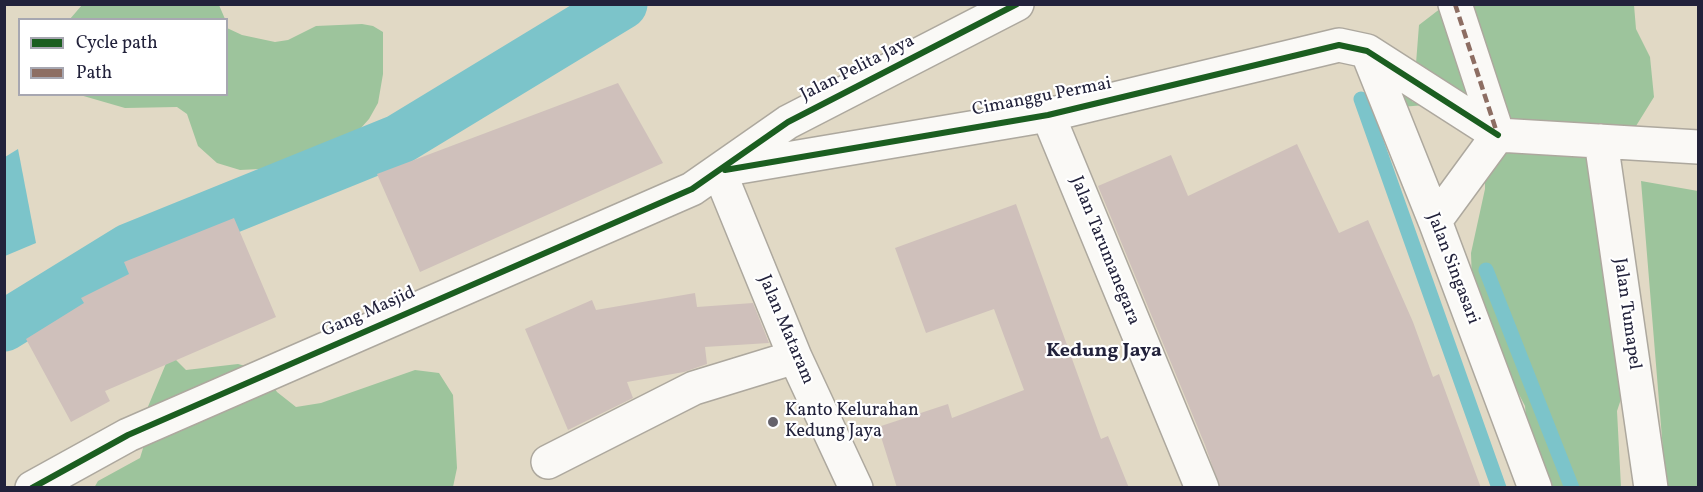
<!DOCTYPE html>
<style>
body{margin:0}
#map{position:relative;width:1703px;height:492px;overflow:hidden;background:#e1d9c5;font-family:Vollkorn,serif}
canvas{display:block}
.frame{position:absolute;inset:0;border:6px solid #22223b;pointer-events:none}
.legend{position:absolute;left:18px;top:18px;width:210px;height:78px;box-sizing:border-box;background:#fff;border:2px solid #a7a7b1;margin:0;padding:8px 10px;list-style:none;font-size:18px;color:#22223b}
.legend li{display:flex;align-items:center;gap:12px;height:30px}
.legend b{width:30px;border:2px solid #a7a7b1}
</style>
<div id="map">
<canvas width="1703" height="492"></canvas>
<div class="frame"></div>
<ul class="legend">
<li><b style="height:8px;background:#1b5e20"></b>Cycle path</li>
<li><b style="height:8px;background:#8d6e63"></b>Path</li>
</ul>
</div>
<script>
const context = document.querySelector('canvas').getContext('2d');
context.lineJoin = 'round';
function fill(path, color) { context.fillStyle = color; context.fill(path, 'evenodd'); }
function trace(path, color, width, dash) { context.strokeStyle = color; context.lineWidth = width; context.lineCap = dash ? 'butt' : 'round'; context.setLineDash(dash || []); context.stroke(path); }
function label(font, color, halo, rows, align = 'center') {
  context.font = font + ' Vollkorn,serif'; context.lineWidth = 4.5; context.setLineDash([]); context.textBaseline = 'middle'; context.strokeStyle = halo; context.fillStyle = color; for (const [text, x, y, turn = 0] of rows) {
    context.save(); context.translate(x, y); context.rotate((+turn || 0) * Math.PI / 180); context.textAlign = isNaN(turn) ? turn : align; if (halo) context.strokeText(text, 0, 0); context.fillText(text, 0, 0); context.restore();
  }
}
fill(new Path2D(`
 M82,5h137l6,14h-155z
 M1445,5h189l2,24 14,28 4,40 -18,29 -19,8 12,241 -12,36 4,76h-89l-7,-81 -16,-31 -37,-92 -1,-30 14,-64v-30l-12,-58 -72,6 -30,-48 42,43 6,-77z
 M362,24l11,2 10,6v42l-5,29 -9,16 -17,19 -12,3 -10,11 -25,14 -11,4 -14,-2 -40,2 -23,-7 -19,-17 -11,-32 -10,-7 -52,1 -45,-13 146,-1 1,-66 15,7 33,7 13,-2 28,-14z
 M1641,181l57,10v296h-32z
 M170,354l16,16 52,-6 26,7 13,21 19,15 25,-4 94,-33 24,3 14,22 4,73 -4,19 -359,1 4,-7 42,-23 8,-26 -1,-23z`), '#9dc49c');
fill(new Path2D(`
 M18,149l18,94 -31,13v-99z`), '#7cc4ca');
trace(new Path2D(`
 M1361,99l138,389
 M1486,270l86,218`), '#7cc4ca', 15);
trace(new Path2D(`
 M4,326l125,-77 269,-109 224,-136`), '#7cc4ca', 51);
fill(new Path2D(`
 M618,83l45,80 -243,109 -43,-98z
 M1297,144l42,89 29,-13 45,102 20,55 6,-3 42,114h-261l-15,-43 -107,-259 73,-31 17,41z
 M1016,204l85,235 7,-3 21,52h-232l-19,-61 70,-23 4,14 72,-28 -30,-81 -68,24 -31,-85z
 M234,218l42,99 -171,74 5,10 -39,21 -45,-83 58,-36 -3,-5 48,-24 -5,-12z
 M695,293l2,14 56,-4 16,40 -64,4 2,17 -23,8 -57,10 6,16 -65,32 -43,-101 67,-29 4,10z`), '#cfc0bb');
const street = new Path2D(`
 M1455,4l43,131
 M1367,51l68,170 100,267
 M1048,115l154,373
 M1601,141l50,347
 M727,169l321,-54 291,-70 28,6 131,84
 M719,171l76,186 61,131
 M1435,221l63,-86 200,12
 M548,462l146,-74 101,-31
 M32,488l96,-53 564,-246 96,-67 229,-118`);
trace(street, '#ada89e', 36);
trace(street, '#faf9f6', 33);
trace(new Path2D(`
 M1455,4l42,129`), '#8d6e63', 4.5, [9, 4.5]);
trace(new Path2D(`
 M725,170l323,-55 291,-70 28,6 131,84
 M32,488l96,-53 564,-246 96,-67 229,-118`), '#1b5e20', 6);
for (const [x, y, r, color] of [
 [773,422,6,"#65626b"]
]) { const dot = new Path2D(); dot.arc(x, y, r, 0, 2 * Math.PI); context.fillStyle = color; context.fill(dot); trace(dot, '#fff', 2); }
label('18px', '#22223b', '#fff', [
 ["Jalan Pelita Jaya",858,69,-27],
 ["Cimanggu Permai",1042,98,-11],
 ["Jalan Tarumanegara",1104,251,68],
 ["Jalan Singasari",1452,269,69],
 ["Gang Masjid",369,313,-24],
 ["Jalan Tumapel",1626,314,82],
 ["Jalan Mataram",785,330,67]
]);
label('18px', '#22223b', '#fff', [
 ["Kanto Kelurahan",785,412],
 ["Kedung Jaya",785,433]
], 'left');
label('bold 20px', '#22223b', '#fff', [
 ["Kedung Jaya",1104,352]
]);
</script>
